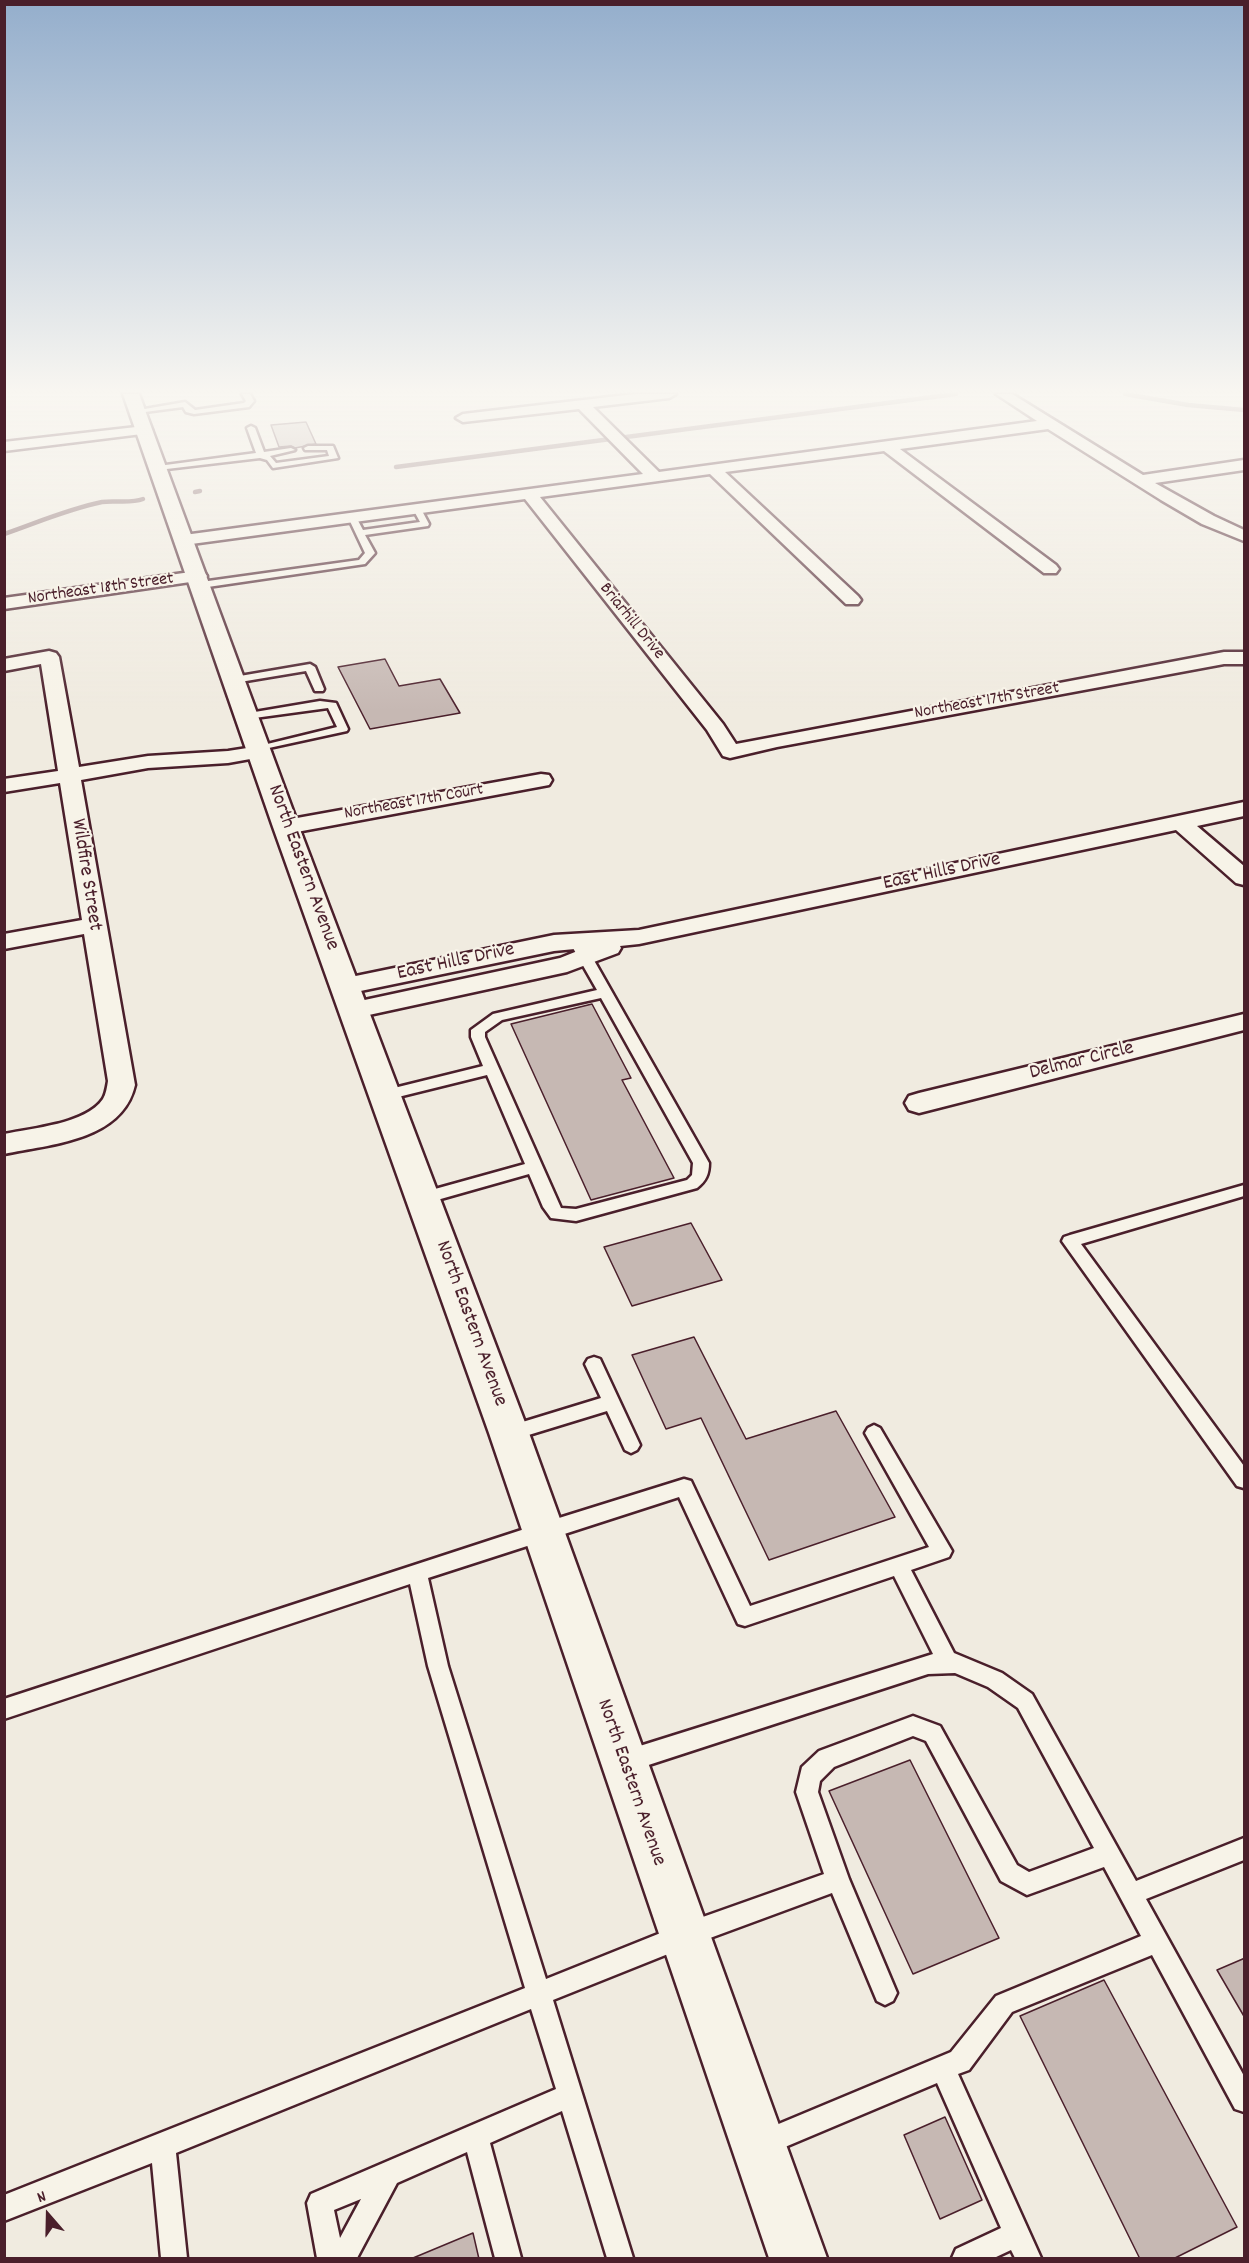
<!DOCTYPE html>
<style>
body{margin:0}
#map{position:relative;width:1249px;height:2263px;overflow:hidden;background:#f0ebe0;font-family:Dekko,sans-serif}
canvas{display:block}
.frame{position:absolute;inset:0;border:6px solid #4a1f2b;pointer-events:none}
.north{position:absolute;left:18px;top:2185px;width:60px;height:60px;-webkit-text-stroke:4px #f7f3e8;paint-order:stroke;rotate:340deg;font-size:16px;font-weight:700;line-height:24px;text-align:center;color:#4a1f2b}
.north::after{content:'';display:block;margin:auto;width:21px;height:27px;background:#4a1f2b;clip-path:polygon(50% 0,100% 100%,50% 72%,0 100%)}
</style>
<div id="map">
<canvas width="1249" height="2263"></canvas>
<div class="frame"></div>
<div class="north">N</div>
</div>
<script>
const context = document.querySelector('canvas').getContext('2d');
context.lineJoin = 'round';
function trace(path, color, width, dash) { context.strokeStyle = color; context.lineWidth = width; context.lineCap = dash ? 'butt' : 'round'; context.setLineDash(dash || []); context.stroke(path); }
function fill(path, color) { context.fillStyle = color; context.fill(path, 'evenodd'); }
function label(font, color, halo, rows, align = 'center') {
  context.font = font + ' Dekko,sans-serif'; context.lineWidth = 4.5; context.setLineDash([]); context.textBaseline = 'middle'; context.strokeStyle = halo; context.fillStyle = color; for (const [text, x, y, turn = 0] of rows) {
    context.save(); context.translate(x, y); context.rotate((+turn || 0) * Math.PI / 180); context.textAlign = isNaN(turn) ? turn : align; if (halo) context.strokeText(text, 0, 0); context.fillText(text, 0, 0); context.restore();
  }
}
trace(new Path2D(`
 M1125,394l63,11 56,5
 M396,467l560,-73
 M195,492l5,-1
 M4,534c32,-11 64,-25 98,-32 13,-2 28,2 41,-3`), '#8b6f72', 4.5);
const building = new Path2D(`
 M306,422l10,22 -21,4 -4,-2 -12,1 -8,-22z
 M385,659l14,27 41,-7 20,34 -90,16 -32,-62z
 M592,1004l39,74 -9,2 52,98 -83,22 -80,-176z
 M691,1223l31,57 -90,26 -28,-59z
 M694,1337l52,102 90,-28 59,106 -126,43 -68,-142 -35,11 -34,-74z
 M910,1760l89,178 -86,36 -84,-183z
 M1245,1958v60l-28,-48z
 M1104,1980l133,247 -64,32h-33l-120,-243z
 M945,2117l37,83 -42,19 -36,-84z
 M473,2233l6,26h-66v-1z`);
fill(building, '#c6b8b3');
trace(building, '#4a1f2b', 1.5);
const service = new Path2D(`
 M242,394h8l4,7 -5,6 -55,7 -8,-2 -3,-5 -46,6 -4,-2 52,-9 10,8 49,-7 2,-2z
 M251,426l4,2 9,24 27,-4 4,2 -25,6 6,7 53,-7 -2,-6h-22l-1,-2 4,-2h25l5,12 -65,10 -6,-8 -7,-2 -102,12 -4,-2 4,-2 98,-13 -9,-25z
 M417,506l3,1 9,17 -1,2 -63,9 10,18 -10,11 -164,24 -5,-3 5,-3 158,-22 6,-7 -17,-36 1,-2h6l8,15 57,-8 -7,-13z
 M310,664l5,3 9,22 -1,2h-8l-9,-20 -72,12 -5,-3 5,-3z
 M320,701l16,2 12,26 -1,2 -92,20v-4l82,-20 -9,-19 -81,11 -5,-3 1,-2z
 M576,937l7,4 126,222c0,11 -3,18 -12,25l-121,33 -25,-3 -8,-11 -14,-33 -106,30 -6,-2 -2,-4 2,-4 108,-30 -38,-89 -101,25 -7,-5 7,-5 97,-24 -12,-29v-7l22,-16 104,-24 -28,-49zM601,998l92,165 -1,12 -5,5 -111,29 -15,-1 -76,-171v-5l17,-12z
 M1244,1185v11l-163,48 163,222v22l-7,-2 -175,-245 2,-4 6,-2z
 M594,1357l6,2 40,86 -3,5 -6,3 -6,-3 -18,-39 -98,30 -6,-3 -3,-5 3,-5 98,-30 -16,-34 3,-5z
 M874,1425l6,3 72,123 -3,6 -38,13 43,83 48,20 30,21 104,187 108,-43v22l-98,39 98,177v36l-9,-3 -83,-154 -140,57 -43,58 -11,4 83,184h-26l-4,-8 -17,8h-42l4,-9 45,-21 -64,-145 -171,72 -9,-4 -4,-9 4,-9 194,-81 45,-56 145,-60 -37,-69 -77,28 -26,-14 -75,-140 -13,-5 -79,31 -14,14 -2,11 31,87 48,114 -4,8 -8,4 -8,-4 -45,-108 -149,55 -130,52 80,258h-26l-45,-147 -72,32 31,115h-26l-28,-106 -70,31 -40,75h-40l-10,-55 4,-9 245,-105 -25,-80 -355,144 11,105h-26l-9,-95 -148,58v-26l521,-207 -97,-322 -18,-82 -406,135v-20l539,-176 141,-44 7,2 59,125 179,-59 -64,-114 3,-5zM679,1497l59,127 7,2 149,-50 39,78 -306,96 -8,3 -3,8 3,8 8,3 301,-98 27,-1 33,14 30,21 76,140 -65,24 -12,-7 -77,-139 -27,-10 -94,35 -17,16 -6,25 28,82 -141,50 -137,55 -98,-313 -20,-88zM361,2199l-21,39 -6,-28z`);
const minor = new Path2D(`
 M635,394h41l-7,4 -76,9 66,65 378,-51 -41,-27h16l131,81 101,-15v10l-89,13 59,33 30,14v11l-42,-17 -41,-24 -113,-71 -148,20 156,116 3,4 -3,4h-12l-160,-122 -159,21 133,124 3,4 -3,4h-12l-136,-130 -170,23 183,227 13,20 488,-92h20v12h-20l-447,83 -47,11 -7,-2 -16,-26 -182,-231 -341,46 -6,-1 -2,-4 2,-4 6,-1 459,-61 -64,-65 -116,13 -7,-4 7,-4z
 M145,426l7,4 -2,3 -146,18v-9z
 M198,571l6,1 3,4 -3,4 -200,29v-11z
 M49,651l7,2 3,4 20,110 69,-11 80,-5 32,-5 7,2 4,4 -4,4 -39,7 -80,5 -67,12 54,305c-13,56 -84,59 -131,69v-20c28,-6 82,-10 99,-35 3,-5 4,-12 5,-18l-24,-147 -80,15v-15l78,-14 -22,-137 -56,9v-13l54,-8 -17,-107 -37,7v-12z
 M541,774l8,1 3,5 -3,5 -263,49 -8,-2 -3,-5 3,-5 8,-2z
 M1244,802v14l-47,10 47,40v19l-8,-2 -60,-53 -537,114 -19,2 1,2 -3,5 -51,19 -212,46 -9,-2 -4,-6 4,-6 214,-46 25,-10 -31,3 -208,43 -9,-2 -4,-6 4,-6 9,-2 208,-43 85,-5z
 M1244,1014v16l-325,83 -10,-3 -4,-7 4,-7 10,-3z`);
const secondary = new Path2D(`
 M123,394h16l160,433 230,606 298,825h-58l-280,-825 -216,-606z`);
trace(service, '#4a1f2b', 5);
trace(minor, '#4a1f2b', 5);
trace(secondary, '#4a1f2b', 5);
fill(service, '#f7f3e8');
fill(minor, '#f7f3e8');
fill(secondary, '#f7f3e8');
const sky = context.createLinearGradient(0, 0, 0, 711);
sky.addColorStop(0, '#94aecc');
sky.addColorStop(0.55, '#f8f6f1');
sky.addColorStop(1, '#f8f6f100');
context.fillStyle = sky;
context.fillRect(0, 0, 1249, 711);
label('18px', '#4a1f2b', '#f7f3e8', [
 ["Northeast 18th Street",101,590,-8],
 ["Briarhill Drive",631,622,51],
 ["Northeast 17th Street",987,702,-10],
 ["Northeast 17th Court",414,803,-10]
]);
label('21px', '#4a1f2b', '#f7f3e8', [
 ["North Eastern Avenue",302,868,70],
 ["East Hills Drive",942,873,-12],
 ["Wildfire Street",85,875,81],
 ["East Hills Drive",456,963,-12],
 ["Delmar Circle",1082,1062,-14],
 ["North Eastern Avenue",470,1324,70],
 ["North Eastern Avenue",630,1783,71]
]);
</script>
